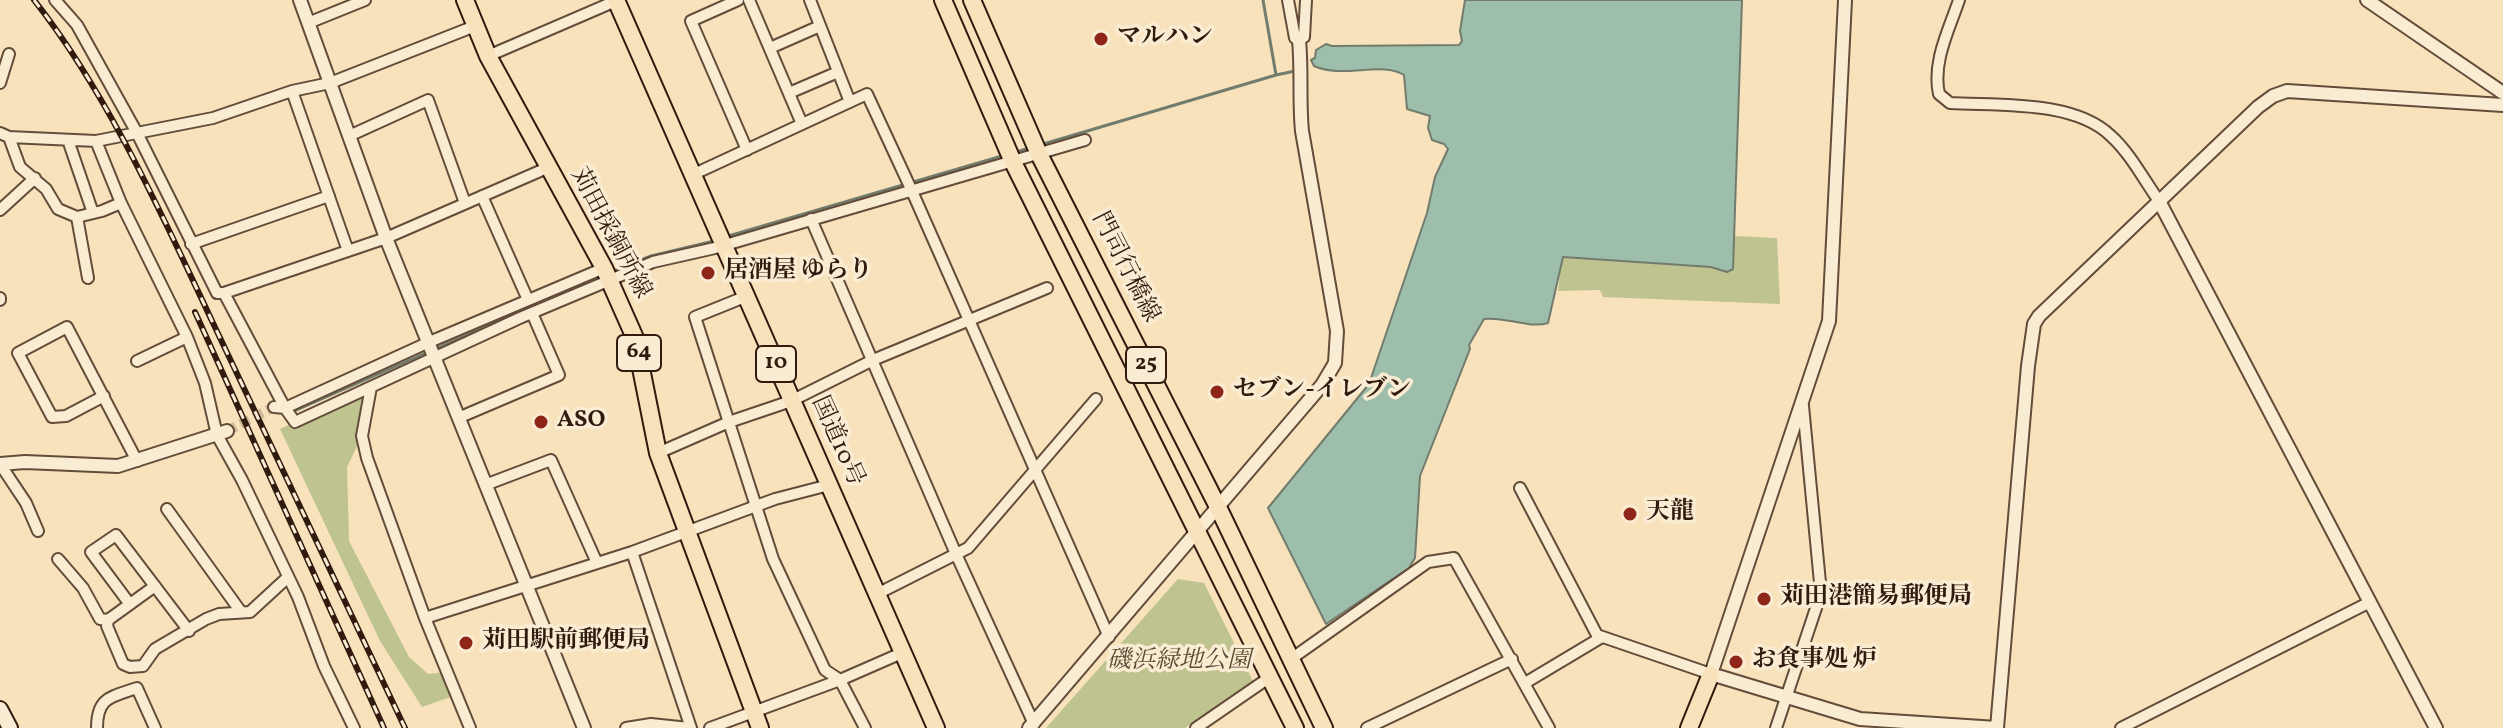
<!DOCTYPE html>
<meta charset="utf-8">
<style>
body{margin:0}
canvas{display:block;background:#f8e2bc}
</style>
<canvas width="2503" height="728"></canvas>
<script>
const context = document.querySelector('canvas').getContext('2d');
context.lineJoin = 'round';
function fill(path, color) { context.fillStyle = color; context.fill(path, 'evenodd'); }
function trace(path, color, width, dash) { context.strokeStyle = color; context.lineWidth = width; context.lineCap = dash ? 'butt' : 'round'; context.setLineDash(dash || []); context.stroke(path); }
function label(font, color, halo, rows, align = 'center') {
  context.font = font + ' Vollkorn,"Noto Serif JP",serif'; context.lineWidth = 7; context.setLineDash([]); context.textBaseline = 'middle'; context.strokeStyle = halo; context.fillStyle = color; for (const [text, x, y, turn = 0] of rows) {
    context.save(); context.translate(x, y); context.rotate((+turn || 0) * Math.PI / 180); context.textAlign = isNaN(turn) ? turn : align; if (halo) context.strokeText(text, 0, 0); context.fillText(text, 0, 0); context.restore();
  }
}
fill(new Path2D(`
 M1734,236l43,2 3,66 -177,-7 -3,-7 -42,1 4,-35 149,11 16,5 6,-3z
 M371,387l-9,49 -15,31 2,74 60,116 19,17 18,-2 10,23 -34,12 -42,-66 -100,-212z
 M1178,579l26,4 50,100 -69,45h-139z`), '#bec38f');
const water = new Path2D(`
 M1465,0h277l-9,269 -6,3 -16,-5 -148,-10 -15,66c-20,6 -43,-7 -64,-4l-15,26 1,4 -50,127 -5,82 -6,10 -83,56 -58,-116 101,-124 58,-171 8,-36 13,-28 -4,-5 -12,-4 -4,-12 2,-12 -23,-7 -3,-34c-22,-14 -61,4 -90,-9l-3,-6 4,-2 1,-8 10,-6 6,2 127,-1 3,-4 -2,-10z`);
fill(water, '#9ebeac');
trace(water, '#727c6d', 2);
trace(new Path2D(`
 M1276,75l19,-4
 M1040,145l236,-70 -13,-75
 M1013,153l16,-5
 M725,237l277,-81
 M611,272l40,-16 63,-15
 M435,349l165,-72
 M292,412l136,-60`), '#727c6d', 3);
trace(new Path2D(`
 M227,431l47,-24`), '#d0ba99', 10, [10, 5]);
const minor = new Path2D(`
 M55,0l22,25 60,108 80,160h7l61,115 10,14 227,-105 131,-55 62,-14 370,-108
 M738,0l-47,21 56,129
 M749,0l53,124
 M810,0l40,102
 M1288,0l7,38 4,2
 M1959,0c-10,30 -27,62 -20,94l11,9c49,3 124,-3 161,33 19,17 33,44 48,65
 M308,23l57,-23
 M1299,40l5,-3 2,-37
 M770,48l50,-22
 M488,56l130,-56
 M0,83l9,-29
 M292,91l56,160
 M789,93l49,-21
 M0,133l9,4 87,4 117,-23 79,-27 38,-8 145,-57
 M349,136l79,-36 37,103
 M9,137l11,30 26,22 12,20 19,8 25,-6 19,-8
 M68,140l25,73
 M96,141l25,62 66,134 18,46 12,52 25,45 56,117 26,69 30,62
 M692,175l175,-81 44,95 198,448
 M482,196l46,104
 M0,210l35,-32
 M77,217l11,61
 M811,219l145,335 78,170
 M191,244l138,-48
 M224,293l162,-55 161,-70
 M747,296l-52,21 78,242 52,111 15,10 25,48
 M0,298v2
 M137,361l50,-24
 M371,387l-9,49 5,22 58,160 45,110
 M104,396l-38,20 -14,1 -34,-64 49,-26 70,134
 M274,407l11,1 142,-65 177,-75
 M458,418l101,-43 -27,-62
 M658,453l71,-31 62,-21 82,-41 174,-72
 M0,464l26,39 12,28
 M485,485l66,-25 46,103
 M1520,488l77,147 114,39
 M167,509l74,103
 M632,552l59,176
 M58,559l25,29 17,31 8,1
 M155,586l-47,34 -1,6 16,38 7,3 13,-1 12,-17 51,-30 13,-5 31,-2 38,-35
 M877,594l91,-46 128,-149
 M129,603l-38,-51 25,-17 73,96
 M425,618l207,-66 143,-53 54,-14
 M1291,659l137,-97 26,-4 95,170
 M1525,683l77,-46
 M97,728c0,-31 14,-31 40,-40l18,40
 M626,728l25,-4 38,4
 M710,728l130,-48 64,-28
 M1196,728l74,-51
 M1367,728l145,-69
 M1776,728l45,-135 -18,-187
 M2121,728l249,-126`);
const tertiary = new Path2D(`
 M300,0l86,238 198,490
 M1845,0l-16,321 -118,353 149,45 137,9
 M2367,0l136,93
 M2159,201l277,527
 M0,464l25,-2 93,4 109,-35
 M1029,728l293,-343 13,-22 2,-32 -35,-200c-3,-30 0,-60 -3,-91
 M1997,728l31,-362 6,-42 5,-8 219,-209 15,-11 14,-5 216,14`);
const secondary = new Path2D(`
 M0,709l10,19`);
const primary = new Path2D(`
 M465,0l23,56 116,212 31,70 23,115 102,275
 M943,0l70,162 282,566
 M972,0l67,154 179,353 106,221
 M1689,728l22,-54`);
const trunk = new Path2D(`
 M616,0l320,728`);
trace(minor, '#634c3a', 14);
trace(tertiary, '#634c3a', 16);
trace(secondary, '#311a0e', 18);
trace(primary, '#311a0e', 20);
trace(trunk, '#311a0e', 20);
trace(minor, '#faecd3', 10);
trace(tertiary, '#faecd3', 12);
trace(secondary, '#faecd3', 14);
trace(primary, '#f8e2bc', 16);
trace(trunk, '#f8e2bc', 16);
const rail = new Path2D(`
 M34,0c74,94 128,215 179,323 64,135 128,270 192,405
 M195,312l189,416`);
trace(rail, '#311a0e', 6);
trace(rail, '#faecd3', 3, [9]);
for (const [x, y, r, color] of [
 [1101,39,8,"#8f2418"],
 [708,273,8,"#8f2418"],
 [1217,392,8,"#8f2418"],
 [541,422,8,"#8f2418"],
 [1630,514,8,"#8f2418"],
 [1764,599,8,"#8f2418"],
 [466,643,8,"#8f2418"],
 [1736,662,8,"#8f2418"]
]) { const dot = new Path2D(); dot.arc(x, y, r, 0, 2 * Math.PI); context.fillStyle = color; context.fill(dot); trace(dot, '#faecd3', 3); }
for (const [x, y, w] of [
 [639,353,44],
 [776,364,40],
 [1146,365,40]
]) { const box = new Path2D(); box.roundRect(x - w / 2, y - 18, w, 36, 6); context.fillStyle = '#faecd3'; context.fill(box); trace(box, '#311a0e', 2); }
label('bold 22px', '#311a0e', null, [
 ["64",639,353],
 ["10",776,364],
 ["25",1146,365]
]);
label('bold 24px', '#311a0e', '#faecd3', [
 ["マルハン",1117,39],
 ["居酒屋 ゆらり",724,273],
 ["セブン-イレブン",1233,392],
 ["ASO",557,422],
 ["天龍",1646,514],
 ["苅田港簡易郵便局",1780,599],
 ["苅田駅前郵便局",482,643],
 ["お食事処 炉",1752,662]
], 'left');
label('24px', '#311a0e', '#faecd3', [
 ["苅田採銅所線",609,234,62],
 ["門司行橋線",1124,268,63],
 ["国道10号",836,442,66]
]);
label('italic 24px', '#5b4d35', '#faecd3', [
 ["磯浜緑地公園",1179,663]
]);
</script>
